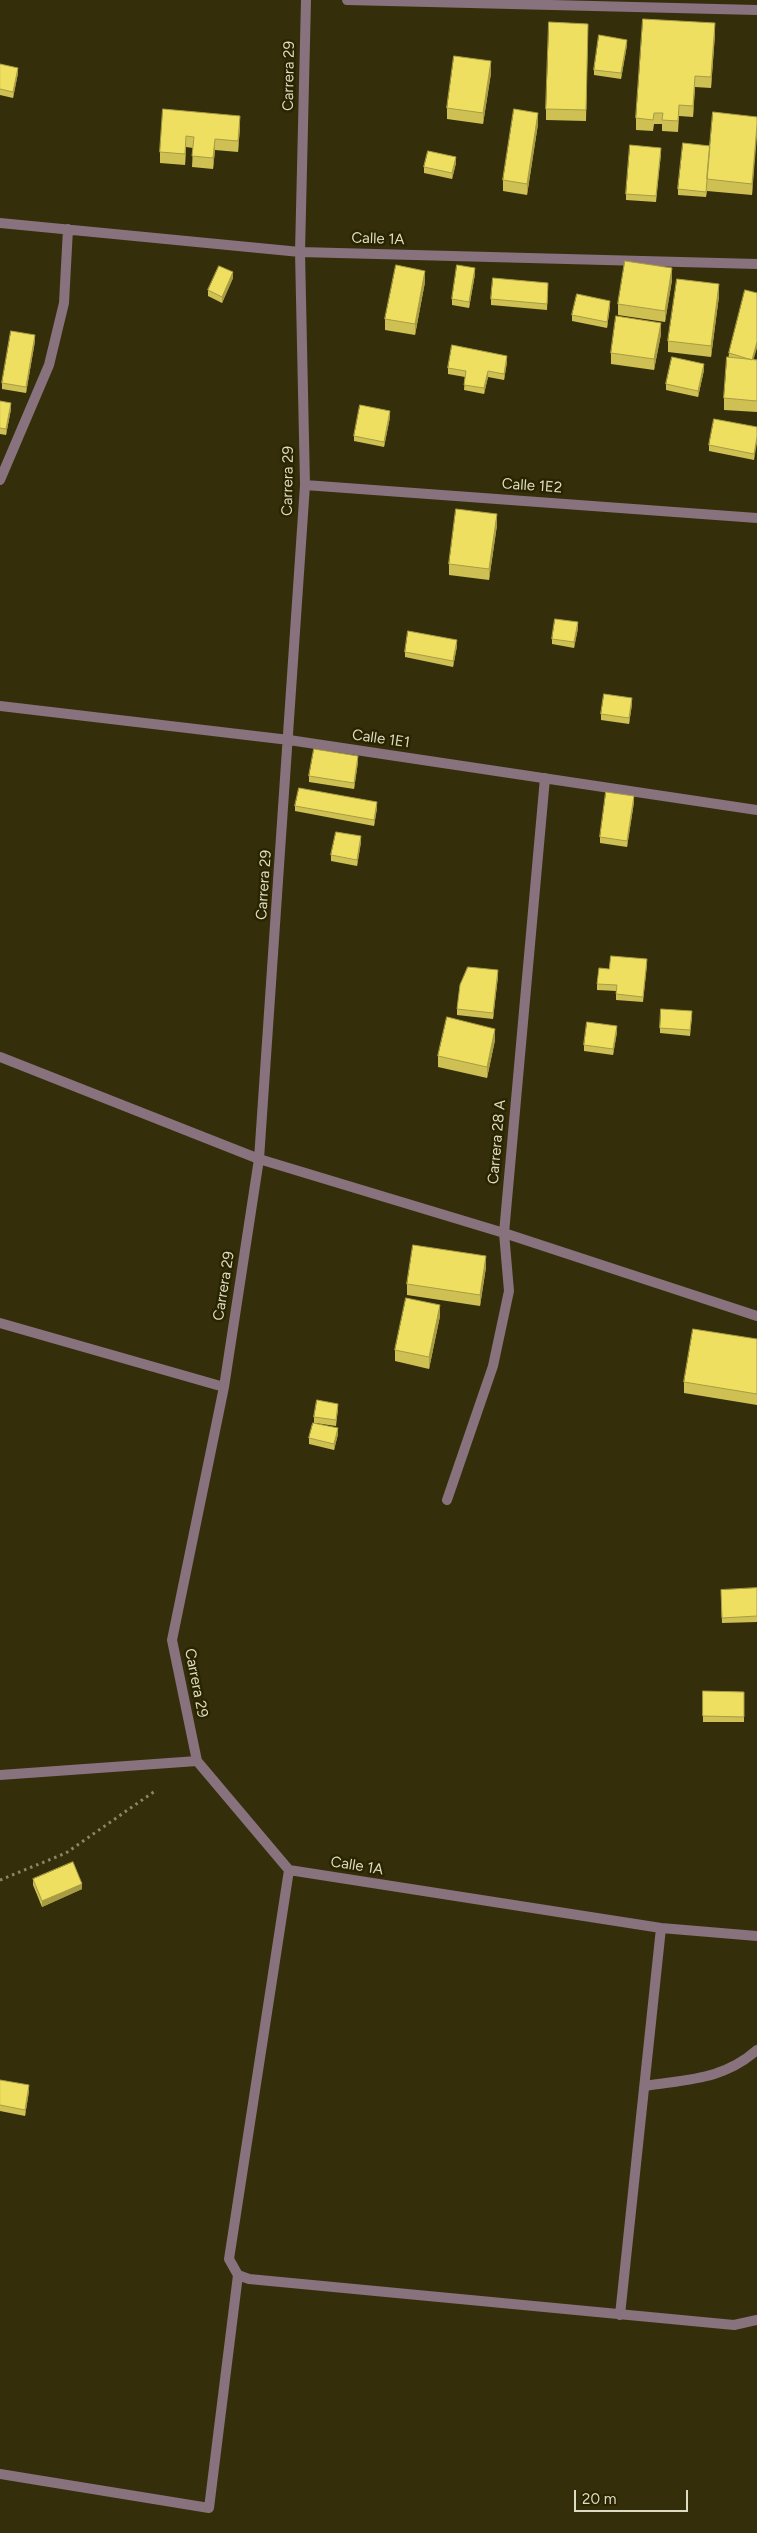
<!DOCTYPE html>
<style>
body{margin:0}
#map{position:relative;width:757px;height:2533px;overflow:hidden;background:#342f0a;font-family:Figtree,sans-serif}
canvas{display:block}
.scale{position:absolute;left:574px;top:2490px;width:114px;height:22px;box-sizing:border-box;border:2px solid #dddbc1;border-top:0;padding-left:6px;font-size:15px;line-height:18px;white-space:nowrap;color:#dddbc1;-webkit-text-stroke:4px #2a2500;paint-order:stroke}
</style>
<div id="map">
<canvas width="757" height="2533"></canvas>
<div class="scale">20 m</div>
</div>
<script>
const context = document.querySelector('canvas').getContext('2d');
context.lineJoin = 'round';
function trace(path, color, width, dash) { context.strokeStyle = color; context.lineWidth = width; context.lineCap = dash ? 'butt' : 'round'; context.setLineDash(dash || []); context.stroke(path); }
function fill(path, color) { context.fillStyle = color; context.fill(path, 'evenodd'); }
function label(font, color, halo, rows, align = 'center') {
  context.font = font + ' Figtree,sans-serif'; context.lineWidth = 5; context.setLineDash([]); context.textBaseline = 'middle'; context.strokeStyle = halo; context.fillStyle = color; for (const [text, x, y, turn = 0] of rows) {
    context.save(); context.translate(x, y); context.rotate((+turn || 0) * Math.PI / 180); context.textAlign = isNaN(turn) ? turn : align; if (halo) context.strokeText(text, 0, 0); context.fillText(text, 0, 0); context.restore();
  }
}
trace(new Path2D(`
 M0,1880l66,-27 89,-62`), '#8b8869', 3, [2.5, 4]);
trace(new Path2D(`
 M347,0l410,10
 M0,223l300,29 457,12
 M0,480l49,-115 15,-62 4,-74
 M305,485l452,33
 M0,706l289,34 468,70
 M0,1057l259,102 245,74 253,83
 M0,1323l224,64
 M447,1500l46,-134 16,-75 -5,-58 41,-455
 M197,1761l-25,-121 52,-253 35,-228 46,-674 -5,-233 6,-252
 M0,1775l197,-14 92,109 372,58 96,8
 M289,1870l-60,389 9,16 11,4 485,46 23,-5
 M645,2086c43,-7 78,-6 112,-36
 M620,2315l41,-387
 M0,2474l209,34 29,-233`), '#87727e', 10);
fill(new Path2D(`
 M588,24l-2,97 -40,-1v-11z
 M715,34l-4,54 -16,-1 -2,30 -14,-1 -1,16 -16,-1v-7h-8l-1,7 -17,-1v-12z
 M627,45l-6,34 -27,-4v-5z
 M0,64l18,9 -5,25 -13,-3z
 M491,73l-8,51 -36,-5v-11z
 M163,109l77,18 -2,25 -23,-2 -2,19 -21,-2 1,-19 -7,-1 -1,18 -25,-2v-11z
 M757,117l-5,78 -45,-4 -1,6 -28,-2v-6l32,-43z
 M538,124l-11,71 -24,-4v-11z
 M661,154l-5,48 -30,-2v-6z
 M456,163l-4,16 -28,-6v-6z
 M475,274l-6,34 -17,-3v-6z
 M233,278l-11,25 -14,-7v-6z
 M672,280l-7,42 -47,-7v-11z
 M425,282l-10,53 -30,-5v-11z
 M548,288l-1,22 -56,-5v-6z
 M719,296l-8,61 -43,-5v-11z
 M610,306l-3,22 -35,-7v-6z
 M661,334l-7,36 -43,-6v-11z
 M35,341l-9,52 -24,-4v-6z
 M729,353l28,7v52l-33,-2v-12z
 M507,362l-3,18 -16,-3 -4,17 -20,-4 1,-13 -17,-3v-6z
 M704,370l-6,27 -32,-7v-6z
 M0,401l11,8 -5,26 -6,-1z
 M390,417l-6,30 -30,-6v-5z
 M757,427l-3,33 -45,-9v-6z
 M497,525l-8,55 -40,-5v-11z
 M578,628l-4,20 -22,-4v-5z
 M457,646l-4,21 -48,-10v-5z
 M632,704l-3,20 -28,-4v-6z
 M358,762l-4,27 -45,-7v-6z
 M634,802l-7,45 -27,-4v-6z
 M295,806l82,2 -3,18 -79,-15z
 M361,842l-4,24 -26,-5v-6z
 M647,965l-4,37 -27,-2v-9l-19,-1v-6l12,-15z
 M498,976l-5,43 -36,-4v-6z
 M692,1017l-2,19 -30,-3v-5z
 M617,1032l-4,23 -29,-4v-6z
 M495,1040l-8,38 -49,-11v-11z
 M486,1267l-6,39 -73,-11v-11z
 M440,1316l-11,53 -34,-8v-11z
 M757,1339v66l-73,-12v-11z
 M338,1409l-2,17 -21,-3 23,11 -4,16 -25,-6v-6l5,-15v-6z
 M757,1588v34l-35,1 -1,-33z
 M703,1691l41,1v30h-41z
 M33,1879l49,10 -40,18 -9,-22z
 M0,2080l29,11 -4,25 -25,-5z`), '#cec053');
fill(new Path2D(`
 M715,23v11l-4,54v-11z
 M627,40v5l-6,34v-6z
 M491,61v12l-8,51v-11z
 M18,68v5l-5,25v-6z
 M695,76v11l-2,30v-11z
 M538,113v11l-11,71v-11z
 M240,116v11l-2,25v-11z
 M757,125v11l-5,59v-11z
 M186,136v11l-1,18v-11z
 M215,139v11l-2,19v-11z
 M456,157v6l-4,16v-6z
 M475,268v6l-6,34v-6z
 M672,268v12l-7,42v-11z
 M425,271v11l-10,53v-11z
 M233,272v6l-11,25v-6z
 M719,284v12l-8,61v-11z
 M610,301v5l-3,22v-6z
 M661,323v11l-7,36v-11z
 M35,335v6l-9,52v-6z
 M757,342v6l-5,17v-5z
 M507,356v6l-3,18v-6z
 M704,364v6l-6,27v-6z
 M488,371v6l-4,17v-6z
 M11,403v6l-5,26v-6z
 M390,411v6l-6,30v-5z
 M757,437v6l-3,17v-6z
 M497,514v11l-8,55v-11z
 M578,622v6l-4,20v-6z
 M457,640v6l-4,21v-6z
 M632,698v6l-3,20v-6z
 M358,756v6l-4,27v-6z
 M634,796v6l-7,45v-6z
 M377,802v6l-3,18v-6z
 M361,836v6l-4,24v-6z
 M498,970v6l-5,43v-6z
 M617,1026v6l-4,23v-6z
 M495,1029v11l-8,38v-11z
 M486,1256v11l-6,39v-11z
 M440,1305v11l-11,53v-12z
 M338,1428v6l-4,16v-6z
 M82,1884v5l-40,18v-6z
 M29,2085v6l-4,25v-6z`), '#a79c44');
const building = new Path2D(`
 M643,19l72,4 -4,54 -16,-1 -2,30 -14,-1 -1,16 -16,-1 1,-7h-9l-1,7 -17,-2z
 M549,22l39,2 -2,86 -40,-1z
 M599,35l28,5 -6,33 -27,-3z
 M454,56l37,5 -8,52 -36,-5z
 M0,64l18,4 -5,24 -13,-3z
 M163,109l77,7 -2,25 -23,-2 -2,19 -21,-2 2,-19 -8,-1 -1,18 -25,-2z
 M514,109l24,4 -11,71 -24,-4z
 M713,112l44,5v8l-5,59 -45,-5z
 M683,143l27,3 -4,46 -28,-3z
 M630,145l31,3 -5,48 -30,-2z
 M428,151l28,6 -4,16 -28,-6z
 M625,261l47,7 -7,43 -47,-7z
 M396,265l29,6 -10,53 -30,-5z
 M457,265l18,3 -6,34 -17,-3z
 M219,266l14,6 -11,25 -14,-7z
 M493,278l55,5 -1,21 -56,-5z
 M677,279l42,5 -8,62 -43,-5z
 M745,290l12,3v49l-5,18 -23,-7z
 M577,294l33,7 -3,21 -35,-7z
 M616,316l45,7 -7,36 -43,-6z
 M11,331l24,4 -9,52 -24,-4z
 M452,345l55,11 -3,18 -16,-3 -4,17 -20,-3 2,-14 -18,-3z
 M672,357l32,7 -6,27 -32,-7z
 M727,357l30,3v41l-33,-3z
 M0,401l11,2 -5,26 -6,-1z
 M360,405l30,6 -6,31 -30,-6z
 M714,419l43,8v10l-3,17 -45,-9z
 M456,509l41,5 -8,55 -40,-5z
 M555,619l23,3 -4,20 -22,-3z
 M408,631l49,9 -4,21 -48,-9z
 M604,694l28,4 -3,20 -28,-4z
 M314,749l44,7 -4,27 -45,-7z
 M299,788l78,14 -3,18 -79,-14z
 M606,792l28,4 -7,45 -27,-4z
 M336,832l25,4 -4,24 -26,-5z
 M611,956l36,3 -4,38 -27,-3 1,-9 -20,-1 2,-16 10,1z
 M468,967l30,3 -5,43 -36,-4 3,-24z
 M661,1009l31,2 -2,19 -30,-2z
 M447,1017l48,12 -8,38 -49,-11z
 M587,1022l30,4 -4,23 -29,-4z
 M413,1245l73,11 -6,39 -73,-11z
 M406,1298l34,7 -11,52 -34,-7z
 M693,1329l64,10v55l-73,-12z
 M317,1400l21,4 -2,16 -22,-3z
 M313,1423l25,5 -4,16 -25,-6z
 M757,1588v28l-35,2 -1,-28z
 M703,1691l41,1v25l-41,-1z
 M73,1862l9,22 -40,17 -9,-22z
 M0,2080l29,5 -4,25 -25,-5z`);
fill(building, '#efdf61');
trace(building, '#a79c44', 1);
label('15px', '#dddbc1', '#2a2500', [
 ["Carrera 29",289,76,-89],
 ["Calle 1A",378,239,2],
 ["Carrera 29",288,481,-89],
 ["Calle 1E2",532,486,4],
 ["Calle 1E1",381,739,8],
 ["Carrera 29",264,885,-86],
 ["Carrera 28 A",497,1142,-85],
 ["Carrera 29",224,1286,-81],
 ["Carrera 29",196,1683,79],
 ["Calle 1A",357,1866,9]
]);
</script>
